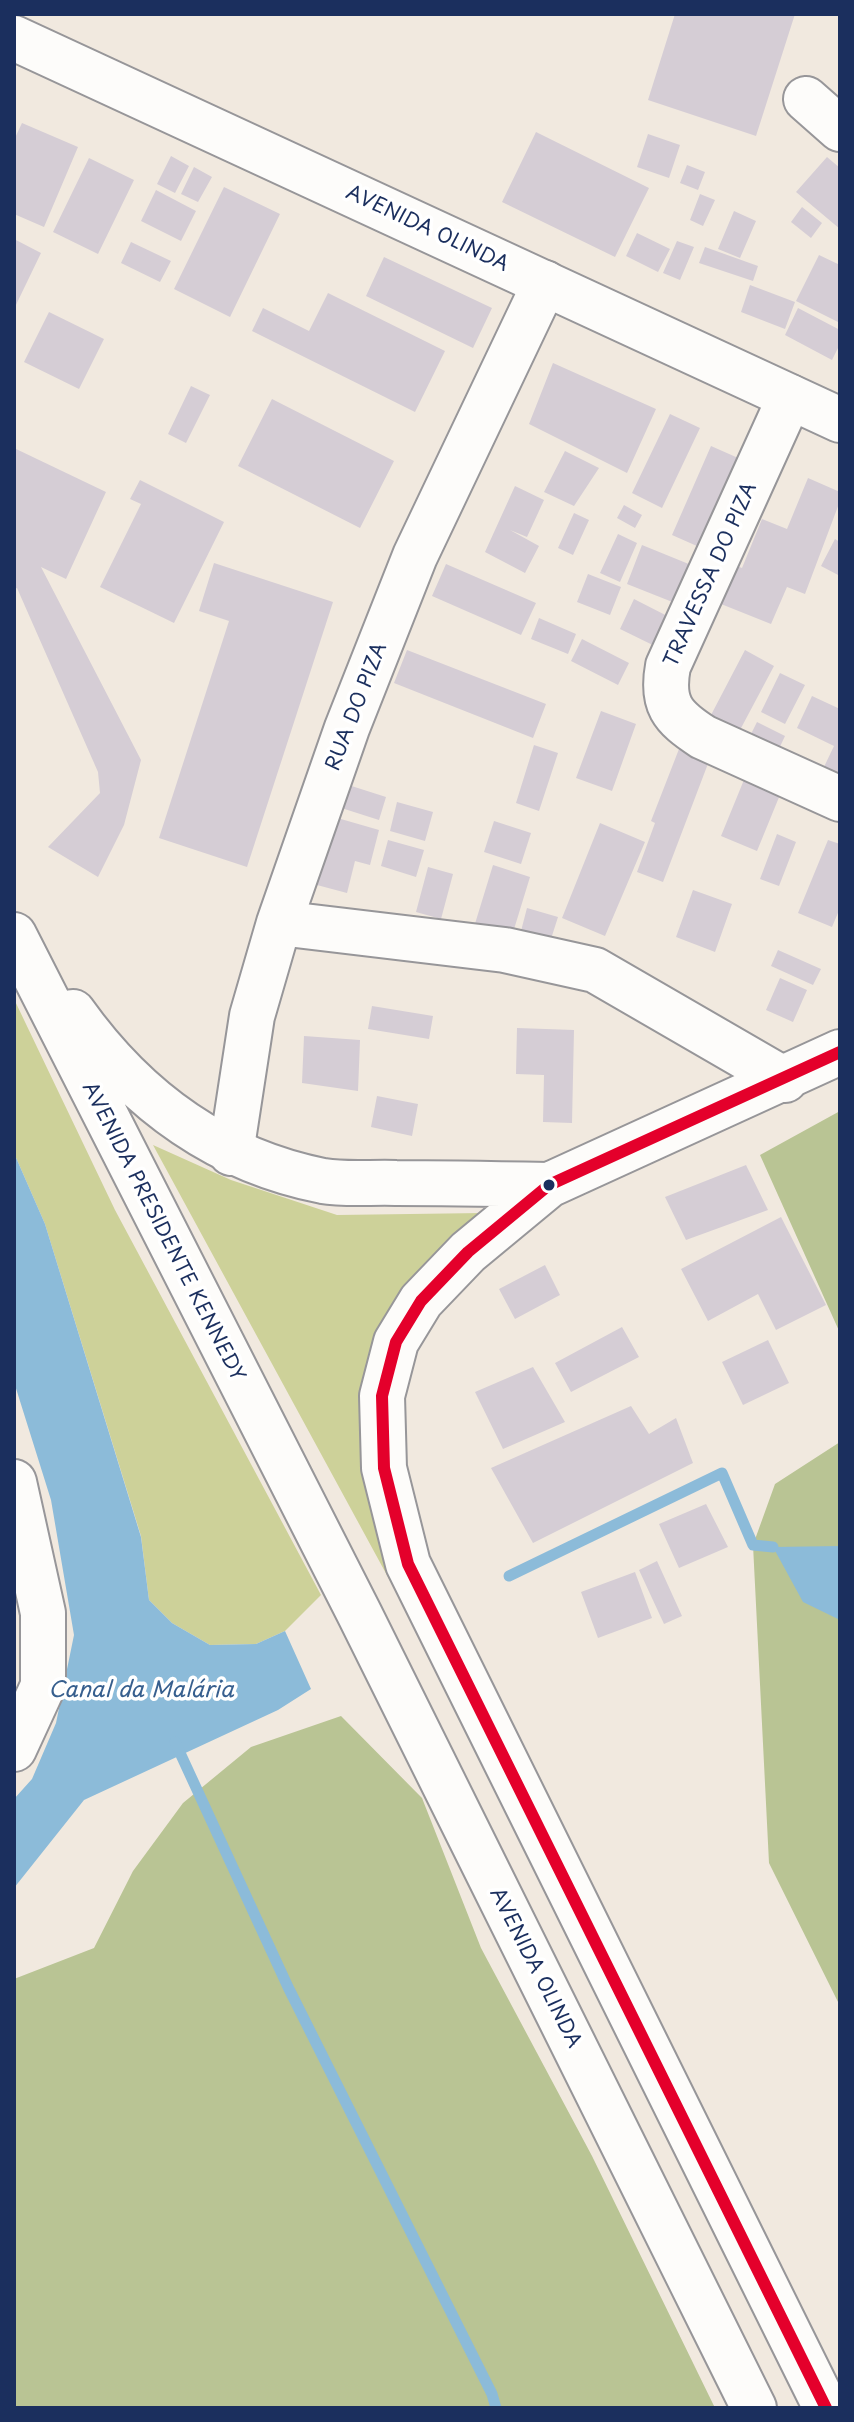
<!DOCTYPE html>
<meta charset="utf-8">
<style>
body{margin:0}
#map{position:relative;width:854px;height:2422px;overflow:hidden;background:#f1e9df;font-family:"Playpen Sans",sans-serif}
canvas{display:block}
.frame{position:absolute;inset:0;border:16px solid #1b2f5e;pointer-events:none}
</style>
<div id="map">
<canvas width="854" height="2422"></canvas>
<div class="frame"></div>
</div>
<script>
const context = document.querySelector('canvas').getContext('2d');
context.lineJoin = 'round';
function fill(path, color) { context.fillStyle = color; context.fill(path, 'evenodd'); }
function trace(path, color, width, dash) { context.strokeStyle = color; context.lineWidth = width; context.lineCap = dash ? 'butt' : 'round'; context.setLineDash(dash || []); context.stroke(path); }
function label(font, color, halo, rows, align = 'center') {
  context.font = font + ' "Playpen Sans",sans-serif'; context.lineWidth = 7; context.setLineDash([]); context.textBaseline = 'middle'; context.strokeStyle = halo; context.fillStyle = color; for (const [text, x, y, turn = 0] of rows) {
    context.save(); context.translate(x, y); context.rotate((+turn || 0) * Math.PI / 180); context.textAlign = isNaN(turn) ? turn : align; if (halo) context.strokeText(text, 0, 0); context.fillText(text, 0, 0); context.restore();
  }
}
fill(new Path2D(`
 M14,999l101,211 206,385 -36,36 -29,13 -46,1 -38,-22 -23,-23 -8,-64 -96,-312 -31,-71z
 M153,1145l78,35 106,35 146,-2 -111,138 -12,86 35,153z`), '#cdd199');
fill(new Path2D(`
 M840,1111v222l-80,-178z
 M840,1442v564l-71,-143 -16,-318 22,-61z
 M341,1716l81,82 59,150 111,208 123,252h-701v-429l80,-31 39,-77 50,-68 68,-56z`), '#b9c494');
fill(new Path2D(`
 M14,1153l31,71 96,313 8,63 23,23 38,22 46,-1 29,-13 26,58 -33,21 -194,90 -70,88v-89l18,-20 24,-56 18,-88 -23,-135 -37,-118z
 M840,1546v74l-37,-18 -30,-55z`), '#8cbbd9');
trace(new Path2D(`
 M509,1576l213,-103 31,72 20,2
 M175,1742l113,245 204,407 4,14`), '#8cbbd9', 11);
fill(new Path2D(`
 M675,14h120l-39,122 -108,-36z
 M22,123l56,24 -34,80 -30,-13v-74z
 M536,132l113,56 -34,69 -113,-55z
 M648,134l32,11 -11,33 -32,-11z
 M171,156l18,10 -14,27 -18,-9z
 M827,157l13,11v61l-44,-37z
 M89,158l45,22 -36,74 -45,-22z
 M687,165l18,7 -7,18 -18,-7z
 M194,167l18,10 -14,25 -17,-8z
 M224,187l56,27 -50,103 -56,-28z
 M156,190l40,21 -15,30 -40,-20z
 M700,194l15,6 -12,26 -13,-6z
 M802,207l20,16 -11,15 -20,-16z
 M734,211l22,10 -16,37 -22,-9z
 M637,233l33,16 -12,23 -32,-16z
 M14,239l27,14 -27,56z
 M677,241l17,6 -14,33 -17,-7z
 M131,242l40,19 -11,21 -39,-19z
 M705,247l53,19 -5,15 -54,-18z
 M819,255l21,10v58l-44,-22z
 M384,257l108,51 -19,40 -107,-52z
 M750,285l45,17 -10,27 -44,-17z
 M328,293l117,58 -30,61 -163,-81 11,-23 46,23z
 M798,308l42,22v14l-8,16 -47,-25z
 M49,312l55,27 -25,50 -55,-27z
 M553,363l103,46 -29,64 -98,-49z
 M191,386l19,9 -24,48 -18,-9z
 M272,399l122,62 -34,67 -122,-62z
 M670,414l30,14 -38,80 -30,-15z
 M711,446l43,19 -39,89 -43,-19z
 M14,448l92,44 -40,87 -25,-12 100,193 -17,65 -26,52 -50,-30 52,-54 -2,-21 -81,-184 -3,1z
 M565,451l34,17 -25,38 -30,-14z
 M808,478l32,14v9l-35,93 -18,-7 -16,37 -50,-20 16,-38 5,2 20,-49 25,10z
 M140,480l84,42 -50,101 -74,-36 41,-83 -11,-5z
 M515,486l29,14 -17,37 -17,-7 29,16 -14,27 -40,-21z
 M624,505l18,10 -7,13 -18,-10z
 M574,513l15,7 -16,35 -15,-7z
 M618,534l19,9 -17,39 -20,-9z
 M835,539l5,3v34l-19,-10z
 M642,545l59,24 -16,38 -58,-23z
 M214,563l119,39 -86,265 -88,-29 70,-217 -30,-10z
 M446,564l90,39 -15,32 -89,-39z
 M588,574l33,13 -11,28 -33,-13z
 M634,599l45,23 -14,29 -45,-22z
 M539,618l37,16 -8,20 -37,-15z
 M582,639l47,24 -11,22 -47,-24z
 M407,650l139,54 -13,34 -139,-55z
 M745,650l29,16 -34,64 -29,-15z
 M780,673l25,12 -20,39 -24,-12z
 M812,696l28,13v68l-17,-8 11,-23 -37,-18z
 M601,711l35,13 -24,67 -36,-13z
 M757,722l28,14 -8,17 -29,-13z
 M534,745l24,8 -19,58 -23,-8z
 M679,749l30,12 -46,121 -26,-10 18,-49 -4,-2z
 M748,770l36,15 -27,66 -36,-15z
 M339,782l47,15 -7,23 -47,-15z
 M397,802l36,10 -8,29 -35,-10z
 M327,815l52,15 -9,35 -15,-4 -8,32 -30,-8 9,-32z
 M494,821l37,12 -10,31 -37,-12z
 M600,823l45,19 -40,94 -43,-18z
 M777,834l19,8 -17,44 -19,-7z
 M388,840l36,10 -8,27 -35,-11z
 M828,840l12,4v64l-8,19 -34,-14z
 M493,865l37,12 -19,62 -37,-12z
 M428,867l25,7 -12,45 -25,-7z
 M693,890l39,14 -17,48 -39,-15z
 M527,908l31,9 -7,22 -30,-8z
 M778,950l43,19 -8,16 -42,-19z
 M780,978l27,12 -14,32 -27,-12z
 M372,1006l61,10 -4,23 -61,-10z
 M517,1028l57,2 -2,93 -29,-1 1,-47 -28,-1z
 M304,1036l56,4 -2,51 -56,-8z
 M377,1096l41,8 -6,32 -41,-9z
 M746,1165l22,45 -82,30 -21,-43z
 M781,1217l45,88 -50,25 -18,-36 -50,27 -27,-52z
 M545,1265l15,30 -45,24 -16,-30z
 M622,1327l17,30 -68,35 -16,-29z
 M768,1340l21,43 -46,22 -21,-43z
 M533,1367l32,55 -62,27 -28,-57z
 M631,1406l18,28 27,-16 17,45 -160,80 -42,-75z
 M706,1504l22,43 -49,21 -20,-44z
 M657,1561l25,55 -18,8 -25,-54z
 M635,1572l17,46 -54,20 -17,-46z`), '#d5cdd5');
const street = new Path2D(`
 M806,99l34,30
 M790,397l-122,269c-7,38 4,51 35,71l137,62
 M279,923l226,27 90,20 190,110
 M231,1153l21,-137 27,-93 68,-195 68,-172 130,-273
 M14,1482l29,131v73l-29,63`);
const primary = new Path2D(`
 M14,38l826,382
 M14,935l346,680 394,793
 M73,1012c62,87 144,148 250,169 23,4 50,1 73,2 51,0 102,1 153,2
 M826,2408l-418,-844 -24,-96 -2,-72 14,-54 25,-41 47,-49 81,-67 291,-133`);
trace(street, '#979699', 48);
trace(primary, '#979699', 48);
trace(street, '#fdfcfa', 44);
trace(primary, '#fdfcfa', 44);
trace(new Path2D(`
 M826,2408l-418,-844 -24,-96 -2,-72 14,-54 25,-41 47,-49 81,-67 291,-133`), '#e4002b', 12);
for (const [x, y, r, color] of [
 [549,1185,7,"#1b2f5e"]
]) { const dot = new Path2D(); dot.arc(x, y, r, 0, 2 * Math.PI); context.fillStyle = color; context.fill(dot); trace(dot, '#fff', 3); }
label('20px', '#1b2f5e', '#fff', [
 ["AVENIDA OLINDA",427,229,25],
 ["TRAVESSA DO PIZA",711,575,-66],
 ["RUA DO PIZA",357,707,-69],
 ["AVENIDA PRESIDENTE KENNEDY",163,1232,63],
 ["AVENIDA OLINDA",535,1968,63]
]);
label('italic 22px', '#375f8e', '#fff', [
 ["Canal da Malária",141,1691]
]);
</script>
